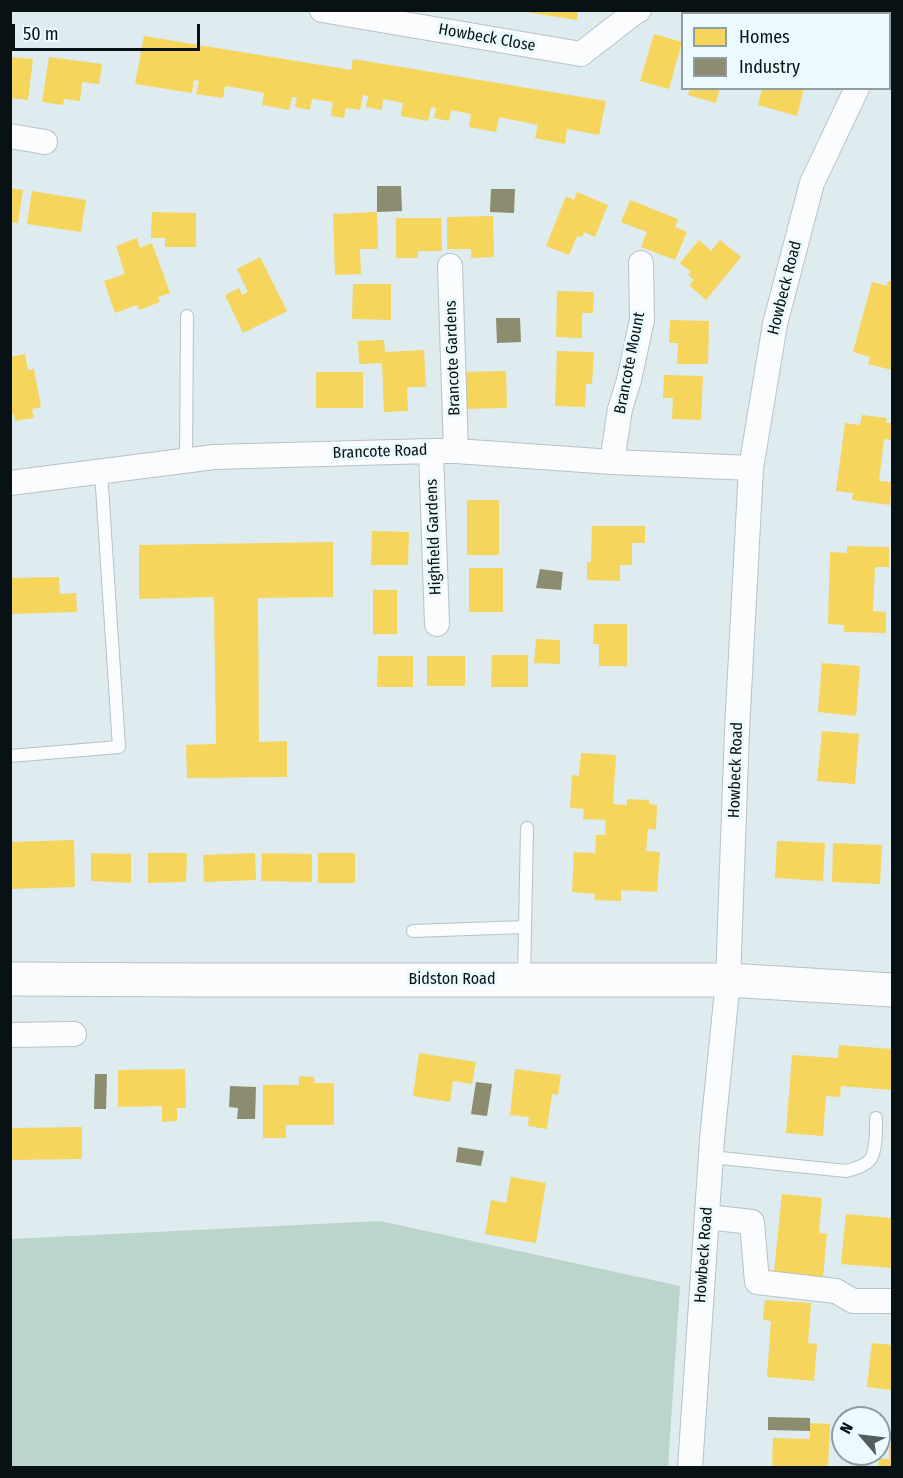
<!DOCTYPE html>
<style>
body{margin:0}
#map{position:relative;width:903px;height:1478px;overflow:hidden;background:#deebef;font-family:"Fira Sans Condensed",sans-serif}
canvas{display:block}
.frame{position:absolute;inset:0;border:12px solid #081113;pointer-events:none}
.legend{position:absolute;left:681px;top:12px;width:210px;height:78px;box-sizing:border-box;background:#ecfafe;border:2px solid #919da0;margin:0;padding:8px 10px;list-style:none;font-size:18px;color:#081113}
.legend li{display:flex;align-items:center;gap:12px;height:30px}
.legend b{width:30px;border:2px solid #919da0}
.north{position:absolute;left:831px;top:1406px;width:60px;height:60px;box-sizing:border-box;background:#ecfafe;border:2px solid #919da0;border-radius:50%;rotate:298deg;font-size:16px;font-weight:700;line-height:24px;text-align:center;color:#081113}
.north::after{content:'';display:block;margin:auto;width:21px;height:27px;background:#535d60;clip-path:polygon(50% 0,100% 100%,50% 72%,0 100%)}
.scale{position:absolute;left:12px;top:24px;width:188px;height:27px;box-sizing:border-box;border:3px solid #081113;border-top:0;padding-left:8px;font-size:18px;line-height:21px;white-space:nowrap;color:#081113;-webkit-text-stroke:4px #ecfafe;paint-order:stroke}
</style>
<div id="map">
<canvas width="903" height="1478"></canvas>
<div class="frame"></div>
<ul class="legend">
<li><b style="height:16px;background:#f6d55c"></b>Homes</li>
<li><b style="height:16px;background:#8c8c6e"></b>Industry</li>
</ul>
<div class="north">N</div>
<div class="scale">50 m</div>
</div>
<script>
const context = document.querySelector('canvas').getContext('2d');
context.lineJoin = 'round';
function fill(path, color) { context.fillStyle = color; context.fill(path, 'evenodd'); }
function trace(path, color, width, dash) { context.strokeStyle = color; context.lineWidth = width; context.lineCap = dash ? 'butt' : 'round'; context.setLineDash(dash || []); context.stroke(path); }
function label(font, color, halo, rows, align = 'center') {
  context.font = font + ' "Fira Sans Condensed",sans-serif'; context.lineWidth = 6; context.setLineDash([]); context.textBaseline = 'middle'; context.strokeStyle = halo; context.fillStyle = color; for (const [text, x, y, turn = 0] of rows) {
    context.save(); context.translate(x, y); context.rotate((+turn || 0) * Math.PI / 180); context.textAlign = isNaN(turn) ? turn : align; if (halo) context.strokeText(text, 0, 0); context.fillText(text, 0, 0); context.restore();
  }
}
fill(new Path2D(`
 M380,1221l300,65 -12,181h-657v-228z`), '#bbd4cc');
fill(new Path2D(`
 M526,10h52l-1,10 -51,-8z
 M654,34l28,8 -13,47 -29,-8z
 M144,36l207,34 2,-11 253,42 -7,34 -32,-6 -2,15 -30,-6 3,-13 -39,-8 -3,15 -27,-5 2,-13 -20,-4 -2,11 -15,-3 2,-10 -5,-1 -3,14 -27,-5 2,-13 -20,-4 -1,11 -16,-3 2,-11 -5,-1 -3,15 -14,-2 -2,10 -13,-2 2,-14 -21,-3 -2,11 -15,-3 2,-10h-5l-3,13 -27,-5 2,-12 -20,-4 -19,-3 -2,12 -27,-4 3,-13 -5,-1 -2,13 -57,-9z
 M10,57l23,2 -5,41 -18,-2z
 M49,57l53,7 -3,20 -17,-2 -2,19 -16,-2 -1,6 -21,-3z
 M690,88h30l-4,15 -28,-8z
 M762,88h42l-7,28 -39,-11z
 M10,188l13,2 -5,33 -8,-1z
 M32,191l54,9 -5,32 -54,-8z
 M577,192l31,13 -13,32 -11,-5 -2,5 -5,-1 -8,19 -23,-9 20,-50 8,4z
 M630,200l48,19 -3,8 12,5 -12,28 -34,-13 6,-15 -26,-10z
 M152,212l44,1v34h-31v-9h-14z
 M377,212l1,37h-18l1,25 -26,1 -2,-61z
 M493,216l1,41 -23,1v-9h-24v-32z
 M396,218h45l1,33h-24v7h-22z
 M137,238l3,10 12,-5 18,50 -12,4 2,5 -21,8 -2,-5 -22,8 -11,-32 21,-7 -9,-28z
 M699,240l12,11 9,-11 21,17 -35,43 -17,-15 5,-5 -6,-5 3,-3 -11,-9z
 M260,257l27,54 -44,22 -18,-38 14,-7 3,7 6,-3 -11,-23z
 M888,281l4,1v88l-24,-6 2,-7 -17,-5 19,-70 15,4z
 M353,284h38v36l-39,-1z
 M557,291l37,1 -1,21h-11v25l-26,-1z
 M670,320l39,1 -1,43h-31l1,-21h-9z
 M384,340l1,12 39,-2 2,37h-19l1,24 -24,1 -2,-49 -23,1 -1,-23z
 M557,351l37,1 -2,32h-6l-1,23 -30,-1z
 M25,354l3,16 6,-1 7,38 -9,2 2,9 -19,3 -1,-7 -4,1v-58z
 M506,371l1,37 -45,1 -1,-37z
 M316,372h47v36h-47z
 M664,375l39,1 -2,44 -29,-1 1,-21h-10z
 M862,415l25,3 -1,5h6v17l-8,-1 -5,42 13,1 -2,23 -38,-5 1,-7 -17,-2 9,-68 15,2z
 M467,500h32v55h-32z
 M592,526h53v17h-13v22h-12v16l-33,-1v-18h4z
 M372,531l37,1 -1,33h-37z
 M333,542v55l-75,1 1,144 28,-1v36l-100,1 -1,-33 30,-1 -2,-147 -75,2v-54z
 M847,546l42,1v20h-14l-2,44 13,1v21l-42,-1v-7l-16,-1 2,-72 17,1z
 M469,568h34v44h-34z
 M59,577l1,17 16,-1 1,19 -67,2v-36z
 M373,590h24v44h-24z
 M594,624h33v42h-28v-22h-6z
 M536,639l24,1v24l-26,-1z
 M492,655h36v32h-37z
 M378,656h35v31h-36z
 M427,656h38v30h-38z
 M822,663l38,3 -4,50 -38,-4z
 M822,731l37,3 -4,50 -38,-3z
 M581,753l35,2 -3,49 14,1v-6l22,1v4l8,1 -1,25 -8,-1 -2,22 14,1 -3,40 -36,-2v11l-27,-1 1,-6 -23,-2 2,-40 21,1 1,-18h9l1,-15 -23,-1 1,-10 -14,-1 2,-33 7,1z
 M74,840l1,47 -65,2v-47z
 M777,841l48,2 -2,38 -48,-3z
 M833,843l49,2 -2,39 -48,-2z
 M91,853l40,1v29l-40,-2z
 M148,853h39l-1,29 -38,1z
 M255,853l1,27 -52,2 -1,-27z
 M262,853l50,1v28l-51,-1z
 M318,853h37v30h-37z
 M839,1045l53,4v41l-51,-4 -1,11 -14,-1 -3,40 -37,-3 6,-78 46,3z
 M419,1053l57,9 -4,22 -19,-3 -3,21 -37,-6z
 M185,1069l1,39h-9v13l-15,1v-16l-44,1v-37z
 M515,1069l46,6 -3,20 -6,-1 -5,35 -19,-3 1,-9 -19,-2z
 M299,1076l15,1v6h20v42h-48v13h-23v-53h36z
 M82,1127v32l-72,1v-32z
 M511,1177l35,6 -10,60 -51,-9 6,-34 15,3z
 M782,1194l40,4 -3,35 8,1 -4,43 -49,-5z
 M846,1214l46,4v50l-51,-4z
 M765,1300l46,3 -3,40 9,1 -3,37 -47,-4 4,-56 -8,-1z
 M872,1343l20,2v45l-25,-3z
 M810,1423l20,1 -2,44h-56l1,-30 37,1z
 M889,1446h3v22h-14l1,-10 10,1z`), '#f6d55c');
fill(new Path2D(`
 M377,186h24l1,25 -25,1z
 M491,189h24l-1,24 -24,-1z
 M496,318h24l1,24 -24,1z
 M540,569l23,3 -2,18 -25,-2z
 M95,1074h12l-1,35h-12z
 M476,1082l16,2 -5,32 -16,-2z
 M230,1086l26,1 -1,32h-18l1,-11 -9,-1z
 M458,1147l26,4 -3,15 -25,-4z
 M768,1417l42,1v13l-42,-1z`), '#8c8c6e');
const service = new Path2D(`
 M186,461l1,-145
 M10,756l109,-9 -18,-275
 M413,931l111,-4
 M524,979l3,-151
 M711,1157l135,14c7,-2 17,-4 23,-10 8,-8 7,-32 7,-43`);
const minor = new Path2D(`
 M322,10l259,44 54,-42 4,-2
 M731,10l11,4
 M888,14l2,-4
 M10,136l35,6
 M450,266l6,185
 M431,451l6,173
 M612,462l8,-53 9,-29 13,-60 -1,-57
 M10,483l204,-26 217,-6h25l156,11 139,6
 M10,1035l64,-1
 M707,1217l45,5 5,60 79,9 17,10h39
 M690,1468l22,-329 16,-159 9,-250 14,-262 24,-144 37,-141 45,-95`);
const secondary = new Path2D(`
 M10,979l184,1h534l164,10`);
trace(service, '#b8c2c6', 14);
trace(minor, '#b8c2c6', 26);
trace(secondary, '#b8c2c6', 35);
trace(service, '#fafcfd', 12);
trace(minor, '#fafcfd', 24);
trace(secondary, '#fafcfd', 33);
label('16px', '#081113', '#ecfafe', [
 ["Howbeck Close",487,38,10],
 ["Howbeck Road",785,288,-76],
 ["Brancote Gardens",453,358,-92],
 ["Brancote Mount",630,363,-79],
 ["Brancote Road",380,452,-2],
 ["Highfield Gardens",434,537,-92],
 ["Howbeck Road",736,770,-88],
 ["Bidston Road",452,980],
 ["Howbeck Road",704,1255,-86]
]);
</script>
